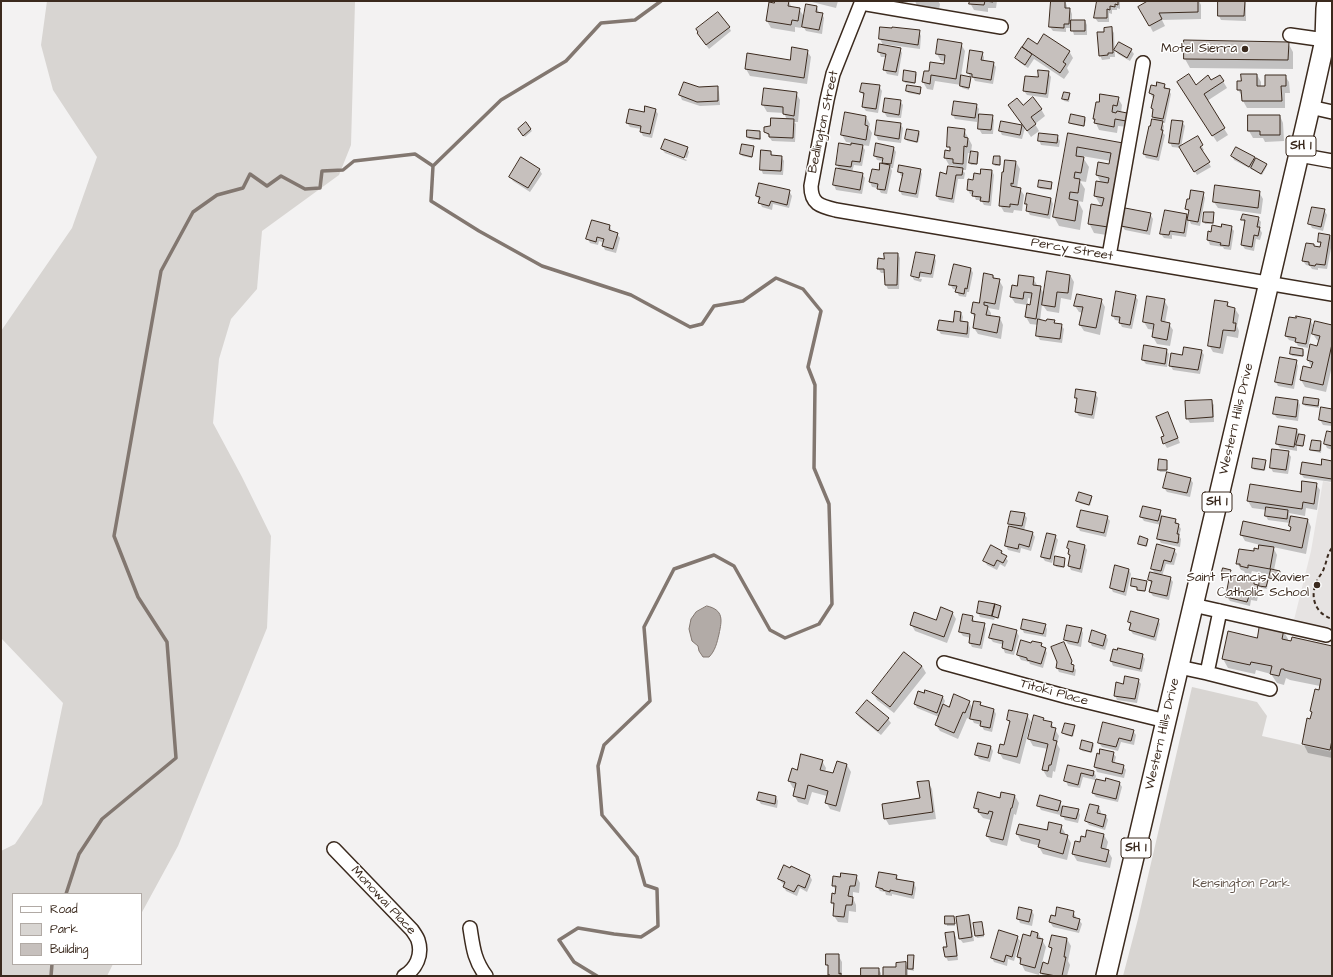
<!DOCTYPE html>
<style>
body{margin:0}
#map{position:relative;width:1333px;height:977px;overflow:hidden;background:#f3f2f2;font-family:"Architects Daughter",sans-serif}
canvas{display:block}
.frame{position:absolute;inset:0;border:2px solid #3b2a1e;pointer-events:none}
.legend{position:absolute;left:12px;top:893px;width:130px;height:72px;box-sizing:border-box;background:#fff;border:1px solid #b1aaa5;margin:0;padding:5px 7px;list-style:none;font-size:12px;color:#3b2a1e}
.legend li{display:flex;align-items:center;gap:8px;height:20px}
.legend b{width:20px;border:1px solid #b1aaa5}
</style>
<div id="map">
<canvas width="1333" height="977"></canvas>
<div class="frame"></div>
<ul class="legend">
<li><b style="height:5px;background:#fff"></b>Road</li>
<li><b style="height:11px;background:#d8d5d2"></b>Park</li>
<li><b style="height:11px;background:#c6c0bd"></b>Building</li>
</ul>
</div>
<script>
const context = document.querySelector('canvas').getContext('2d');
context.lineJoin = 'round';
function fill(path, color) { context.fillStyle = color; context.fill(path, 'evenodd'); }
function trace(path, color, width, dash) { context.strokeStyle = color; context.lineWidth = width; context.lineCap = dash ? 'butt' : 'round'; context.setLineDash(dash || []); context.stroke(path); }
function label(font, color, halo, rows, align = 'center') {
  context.font = font + ' "Architects Daughter",sans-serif'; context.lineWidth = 3; context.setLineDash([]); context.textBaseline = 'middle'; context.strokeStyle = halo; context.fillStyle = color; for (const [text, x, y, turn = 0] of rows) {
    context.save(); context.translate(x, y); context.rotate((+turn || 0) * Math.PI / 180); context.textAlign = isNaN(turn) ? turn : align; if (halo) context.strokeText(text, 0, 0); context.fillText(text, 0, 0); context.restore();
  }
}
fill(new Path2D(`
 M1323,481l9,2v145l-38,-8 17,-69z`), '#e6e3e2');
fill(new Path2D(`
 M47,1l308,1 -4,143 -12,30 -77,56 -5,58 -26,30 -12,40 -6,64 29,54 29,59 -4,92 -89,218 -37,68v-20h-128v70h100l-6,12h-106v-125l14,-7 27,-40 21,-101 -62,-65v-307l71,-103 25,-71 -44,-67 -12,-45z
 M1192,687l65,15 10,14 -5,20 70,16v224h-209l15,-57z`), '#d8d5d2');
const water = new Path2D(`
 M707,606c17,4 15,14 12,28 -2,9 -4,17 -10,23h-6l-4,-6 -1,-5 -6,-5 -3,-12 2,-10 5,-7z`);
fill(water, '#b2aba7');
trace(water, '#827770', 1);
fill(new Path2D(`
 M776,1l13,1 3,6 7,1 6,9 12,-11 2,6 3,1 2,4 -2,16 -16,-3 -4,-6 -1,3 -6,-1v5l-24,-4 -4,-7z
 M811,1h27l-2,7 -24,-6z
 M915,1h23l2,3 -1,6 -21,-2z
 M971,1h26l-1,7h-8v4l-14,-2 -4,-7z
 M1052,1h13l2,5v3h3l2,5v7h13l2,4v10h-13l-2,-7h-6v4l-13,-1 -3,-4z
 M1098,1h22v8l-3,-1v2h-5v4l-3,-1v9h-11l-3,-4z
 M1150,1h49l2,4v14l-39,1 3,6 -12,6 -13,-25z
 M1219,1h26l1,2v18l-25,-1 -2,-4z
 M729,27l2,4 -22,18 -9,-12z
 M881,28l38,3 2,5 -1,13 -37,-5v1l-3,-6z
 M1111,28l3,5 1,24h-5v2l-8,1 -2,-5 5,-22z
 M1029,39l9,6 31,6 4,7 -6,10 2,4 -5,7 -30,-20 -6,9 -9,-6 -3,-4z
 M1288,43l5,9v17l-103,-1 -5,-9z
 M961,44l4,7 -4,25 9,2 1,1 -2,11 -7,-2 -1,-3 -26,-4 -2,9 -6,-1 -4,-7 6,-9 16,-8v-4h-4l-4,-7z
 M880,45l20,4 2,4 -4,23 -11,-2 -3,-5 3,-12h-6l-2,-5z
 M1115,50h16l3,4 -4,7 -12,-7z
 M807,51l4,6 -4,27 -57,-8 -4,-7 45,-8z
 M982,53l2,4v4l9,2 3,4 -3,17 -18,-3 -2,-4h-3l-2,-5z
 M1048,72l3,5 -3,21 -21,-3 -3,-4z
 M915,73l2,1 -2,10 -10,-1 -1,-2z
 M1257,75l4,7v5h5l19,-11 4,6 1,11h-5v15h-38l-4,-7v-4l-5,-7z
 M1220,76l7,12 -20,13 21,34 -11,7 -35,-53 29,-7z
 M1164,85l7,9 -6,29h-3l2,3 -1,7 2,2 -6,26 -13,-3 -2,-4 11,-34 -2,-3 1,-6 -2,-3 2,-10h-1l-3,-5 7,-6z
 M879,86l3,5 -4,22 -12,-2 -3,-4 1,-11 -3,-4z
 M717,87l2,5 1,13 -20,1 -18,-6 -2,-5 19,-7z
 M920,88l1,2 -1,5 -12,-2 -1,-2z
 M796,93l4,7 -2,22h-4l2,2 -1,18 -23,-1 -7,-10 6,-5 16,-6 -3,-7 -17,-1 -4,-7z
 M1069,94l1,2 -1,6 -5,-1 -1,-2z
 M1118,98l4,7 -1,8 6,1 3,7 -1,6 -11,-1 -1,7 -18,-3 -5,-11z
 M886,99l14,2 3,4 -2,13 -14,-1 -3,-5z
 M976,105l3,4 -2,13 -22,-3 -2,-4z
 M1022,107l19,2 4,7 -10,8 4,7 -8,6 -6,-9 -3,11 -20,-4 -2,-4 2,-9 22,4z
 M655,109l3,5 -6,24 -9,-2 -2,-4v-3l-11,-2 -3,-4 17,-10z
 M846,113l20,4 4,7 -1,4 3,5 -3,13 -7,-1 3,5 -3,16 -8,-1 -2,7 10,2 3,4 -3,16 -26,-4 -2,-5 2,-15h4l-3,-5 15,-19v-3l-6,-1 -4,-7z
 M980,115l12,1 2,4 -1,14h-11l-3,-5z
 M1280,116l3,7 1,18 -19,1 -2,-4h-10l-4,-7z
 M1085,118l1,2 -2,7 -13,-3 -1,-1z
 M878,121l22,3 3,4 -2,15 -23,-3 -2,-5z
 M1182,122l3,4 -4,21 16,-9 7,12 -2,1 9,16 -14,8 -16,-27 -9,-1 -2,-5z
 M526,124l6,7 -7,6 -5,-6z
 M908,130l11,2 1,2 -2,9 -11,-2 -1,-2z
 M964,130l8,15 -1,7h7l1,2 -2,11h-6l-1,-2 1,-10h-3l-2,17h-4l3,3 -1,6h-6l-4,24 -15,-3 -2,-4 10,-21 10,-7 -1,-2 -7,-1 -4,-7 1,-7 5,1 -3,-6z
 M760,132l1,8h-8l-4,-1 -1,-2z
 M1068,134l54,10 -9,92 -19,-3 -5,-10 12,-17 -6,-10 2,-14 4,1 -4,-8 13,-9 1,-5 -29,-5 7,11 -3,15 -6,-1 5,8 -2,13 -5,-1 5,10 -3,19 -21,-4 -5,-9z
 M1057,136l3,5 -1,6 -18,-2 -2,-5z
 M743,145l10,2 1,2 -2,9 -10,-2 -1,-2z
 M893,147l3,5 -3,16h-2l1,3 -5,23 -6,-1 -3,-5 -6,-1 -2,-5 2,-12 7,1 5,-6 -1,-4 -6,-1 -2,-4z
 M687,148l2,4 -2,6 -23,-9v2l23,9 -1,1 -21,-8 -3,-4z
 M771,152l2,4h8l3,5 -1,14 -20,-1 -2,-5z
 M1232,156l22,2 2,3 10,3 1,2 -5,9 -28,-15z
 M1000,157l1,2 -1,7h-5l-1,-2z
 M1016,162l4,7 -3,19 3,1 4,6 -2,16 -8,-1 -1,3 -9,-1 -4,-7z
 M539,169l3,5 -12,18 -17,-11 -3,-4z
 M920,170l2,4 -4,24 -16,-3 -2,-4 3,-15h-2l-2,-5z
 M992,171l2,4 -3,31 -7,-1 -3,-5h-5l-2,-5 -4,-1 -2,-4 6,-9 7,-6z
 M1051,183l1,2v5l-12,-1 -1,-2z
 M789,191l3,5 -3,12 -16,-4 -1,6 -10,-3 -5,-11z
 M1259,192l4,7 -2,15 -43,-6 -4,-6z
 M1203,193l2,5 -5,28 -9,-2 -2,-4 -3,17 -14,-2v4l-8,-1 -3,-4 26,-20 2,4 1,-5 -4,-5z
 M1051,199l2,5 -3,15 -20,-4 -3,-5 1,-4 -2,-3z
 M1324,210l3,5 -4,16 -11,-3 -2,-4z
 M1213,213l1,2v9h-9l-1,-2z
 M1150,214l3,5 -3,16 -25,-5 -3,-4z
 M1258,218l3,4 -1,7 2,4 -2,7 -4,-1 -2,12 -9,-2 -3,-4 3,-21 -2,-4z
 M610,226l2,6 5,2 3,4 -4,15 -11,-3 -2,-4 1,-3 -5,-2 -1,4 -8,-2 -2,-4z
 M1231,227l3,4 -3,19 -7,-1 -1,-2 -13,-2 -2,-5 1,-8 3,1 10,-5z
 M1330,236l2,4v10l-1,-2 -4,21 -9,-1v2l-6,-1 -2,-3 -4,-1 -3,-4 11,-16 1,3 6,1v-3l-2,-5z
 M898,254l2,4 -1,31h-11l-2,-4 -1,-12h-4l-3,-5 7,-8z
 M934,256l2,5 -3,17 -19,-2v2l8,1 -1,3 -7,-2 -2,-4z
 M971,269l2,4 -4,19h-2l-1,5 -7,-1 -2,-4v-2l-4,-1 -3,-5z
 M993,275l2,4 4,1 4,7 -4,23 -11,-2 3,5v4l9,1 3,7 -2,14 -23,-5 -4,-6 1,-10 -3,-5 7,-9z
 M1070,275l4,7 -3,18 -10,-2 -2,15 -12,-2 -5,-7 -2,17 7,1 7,-1 2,3 5,1 3,4 -2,14 -22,-3 -3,-5 2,-10 -9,-1 -4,-7 2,-12 3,1 1,-7 -4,-1 -1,7 -12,-2 -4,-6 7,-10 15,-9 4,7v1l3,1 4,7z
 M1135,296l3,4 -6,29 -10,-2 -2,-4v-2l-5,-1 -2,-4z
 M1148,297l16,3 4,7 -3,16 4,1 4,6 -3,16 -13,-2 -4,-7 1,-7 -6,-1 -4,-7z
 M1101,300l4,7 -5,28 -16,-4 -4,-6 3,-12 -4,-1 -4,-6z
 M1227,303l3,5 5,1 4,6 -2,11 2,5 -1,7 -11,-2 -4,18 -10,-2 -4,-7z
 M961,312l2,5 -1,5 6,1 2,5 -1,10 -28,-4 -3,-4 16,-7z
 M1310,320l3,5 -5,23 -10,-2 -2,-4 -7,-2 -3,-4z
 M1332,326v40l-6,26 -21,-5 -4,-7 3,-13 8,2 -4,-9 10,-13 1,-6 -2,-1 -4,-6z
 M1166,350l3,4 -2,13 -21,-3 -3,-4z
 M1201,350l3,5 -4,19 -27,-4 -3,-5 13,-9z
 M1303,350l1,2 -1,5 -11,-1 -1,-2z
 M1296,361l2,5 -4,23 -16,-3 -2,-4z
 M1095,393l3,5 -4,21 -15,-3 -3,-4 2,-10 -2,-4z
 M1304,398l14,2 1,2v6l-14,-2 -1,-2z
 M1211,401l3,4v17l-24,1 -3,-5z
 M1298,401l2,4 -2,16 -21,-3 -3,-4z
 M1322,408l10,2v16l-9,-1 -3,-5z
 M1170,417l10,26 -13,5 -3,-5z
 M1297,430l2,4 5,2 1,2 -2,9 -6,-1v5l-17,-3 -3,-4z
 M1332,433v17l-5,-2 -2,-4z
 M1321,442l1,2 -1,9 -9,-2 -1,-1z
 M1288,452l3,5 -3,17 -15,-2 -2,-4z
 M1254,459l11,2 1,2 -1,8 -11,-1 -1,-2z
 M1166,461l1,2v9h-7l-1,-2z
 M1332,462v20l-28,-4 -3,-4z
 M1190,478l3,5 -3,14 -23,-5 -3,-4z
 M1316,484l4,6 -3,20 -11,-2 -1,8 -16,-3 1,4 18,3 3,7 -5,27 -33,-7 4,8 -3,15 6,2 1,2 -2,7 -8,-1v-5l-19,-4 -1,3 -6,-1 -1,-2 -3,-1 -4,-7 22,-13 1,-5 -15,-4 -4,-7 50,-2 1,-2 -2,-4v-3l-22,-3 -2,-4 1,-6 -15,-2 -4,-7 53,-8z
 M1091,497l1,2 -2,7 -11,-3 -1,-2z
 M1160,511l2,5 13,3 6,10 -2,7 2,3 -1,8 -19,-4 -3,-5 3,-13 -17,-4 -3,-4z
 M1024,514l3,4 -3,13 8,1 3,5 -4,14 -10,-3 -1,5 -12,-3 -2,-4 5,-20 -2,-2z
 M1107,517l3,4 -4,16 -26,-6 -2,-4z
 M1055,536l3,4 -6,23 -7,-2 -3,-4z
 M1147,539l1,2 -1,6 -7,-2 -1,-1z
 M1085,546l2,4 -5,23 -11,-3 -2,-4 2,-9 -3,-9z
 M1174,550l3,4 -3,11 -8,-1 -4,12 8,2 3,4 -4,18 -16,-4 -3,-4 2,-7 -3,-5 7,-5 -4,-6z
 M1001,551l7,10 -3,6 -5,-3 -3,6 -10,-5 -2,-4z
 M1064,559l1,2 -1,7 -8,-1 -1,-2z
 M1129,570l2,4 -5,22 -13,-4 -2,-4z
 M1230,571l1,2 -1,4 23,6 6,7 -2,11 -6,-1 -1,6 -20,-5 -3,-4 3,-19 -7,-1 -1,-2z
 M1267,580l1,2 -1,7 -6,-1 -1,-2z
 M1146,582l1,2 -2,8 -6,-1 -1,-3 -5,-1 -1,-1z
 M1000,606l1,2 -2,11 -4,-1 -1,2 -14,-3 -2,-4z
 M952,612l4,7 -9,24 -32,-12 -4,-7 26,-3z
 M972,617l3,5 9,2 2,5 -4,20 -10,-2 -2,-4 1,-5 -8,-2 -3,-4z
 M1158,620l2,4 -4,17 -23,-7 -3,-4 1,-4 -2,-4z
 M1045,625l2,4 -1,8 -22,-4 -2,-4z
 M1081,629l2,4 -2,14 -13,-3 -3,-4z
 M1283,630l5,9v2l44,6v111l-24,-5 -5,-10 8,-23 1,-6 -1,-3 9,-25 -30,-6 -4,-2 -2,7 -7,-2 -6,-9 -15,-4 -1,4 -27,-6 -5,-9 35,-20z
 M1016,631l3,5 -5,19 -9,-2 -2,-5 1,-3 -11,-3 -3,-4z
 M1106,635l2,5 -3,10 -13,-4 -2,-4z
 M1022,641l10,3h9l2,4 2,1 2,4 -4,15 -13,-4 -1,-2 -8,-2 -3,-5z
 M1066,648l7,18 3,4 -1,6 -16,-4 -2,-4z
 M1113,650l29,5 3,4 -3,13 -29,-6 -2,-5z
 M922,666l4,7 -32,40 -17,-13 -4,-7z
 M1138,680l3,4 -4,19 -20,-3 -2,-5 9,-10z
 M943,697l2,4 -2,5 6,2 20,-6 4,7 7,-6 2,4 12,3 2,4 -4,18 -8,-2 -3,-5 -7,-2 -4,-7 -1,3 -2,-1 -9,21 -18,-8 -4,-6 3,-8 -22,-9 -2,-4z
 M857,714l31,5 3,4 -10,12 -21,-17z
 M1027,715l4,7 -11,42 -17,-5 -4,-7 6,-6 5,-22 -2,-4z
 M1043,718l2,4 6,1 8,13 -2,8 3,5 -5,23 -2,-1 -1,7 -5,-1 -4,-7 5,-21 -15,-3 -4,-7z
 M1074,726l1,2 -2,9 -8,-2 -1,-2z
 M1133,731l3,4 -2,10 -13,-3 -3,9 -16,-4 -3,-4z
 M1093,744l1,1 -2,8 -10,-2 -1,-2z
 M991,747l2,4 -3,11 -11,-3 -3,-5z
 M1113,753l3,4 -2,7 9,2 3,4 -2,8 -27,-6 -2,-5z
 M822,761l4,7 -1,4 9,2 3,-11 10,2 4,7 -11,40 -10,-3 -4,-7 1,-6 -15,-4 -4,13 -10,-3 -4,-7 2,-7h-3l-4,-7 9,-10z
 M1069,766l25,6 2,4 -1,4 -12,-3 -3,11 -12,-2 -2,-5z
 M928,782l4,7 4,30 -47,6 -4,-7 36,-19z
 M1119,782l3,5 -4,15 -22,-5 -3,-4 13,-10z
 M1002,793l13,3 4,7 -3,12 -2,-1 -7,32 -16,-4 -4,-6 4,-16 -8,-2 -8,-10 25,-9z
 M776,797l2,4 -1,7 -16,-4 -3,-4z
 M1060,802l2,5 16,3 2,5 -2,8 -13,-3 -4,-7 -1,2 -19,-5 -3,-5z
 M1099,807l2,5 -1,3 6,1 2,4 -3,10 -16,-5 -3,-4z
 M1061,826l4,7v3h2l4,7 -4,17 -24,-6 -4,-7 1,-1 -19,-5 -4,-7 30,-3z
 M1104,835l4,7 -2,8 2,1 4,7 -2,10 -33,-7 -4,-7 2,-12 6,1 5,-5z
 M810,876l2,4 -5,12 -7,-4 -3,8 -11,-5 -2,-4 1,-2 -3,-2 -3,-4z
 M856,876l4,7 -1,10 -6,-1v6l3,7v7l-7,-1 -1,12 -10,-1 -4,-6 1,-9 -3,-4 4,-12 -3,-6z
 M896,876l3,4 15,3 2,5 -2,11 -22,-5v2l-6,-1 -1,-3 -5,-1 -3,-4z
 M1032,911l2,4 -2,11 -12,-3 -2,-5z
 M1073,912l3,5 -1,2 4,1 3,4 -3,9 -26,-6 -3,-5 6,-5z
 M969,916l2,4 3,21 -11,2 -3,-4z
 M946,917h8l1,9h-8z
 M982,924l2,13 -7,1 -1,-2z
 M953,933l3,4 2,23 -10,1 -2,-4z
 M1038,933l8,14 -4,16 7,2 3,-14 -2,-4 17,-8 4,7 -3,15 2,4 -3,11h-24l-3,-6 -1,5 -14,-4 -7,-14 13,-20z
 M1017,937l3,4 -6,20 -6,-2 -1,7 -13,-4 -2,-4z
 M838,955l4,7v14h-12l-1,-8 -2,-3z
 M913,956l1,2v13l-4,-1 -1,-1z
 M905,963l3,5v8h-24z
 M878,969l3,4v3h-19z`), '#0003');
trace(new Path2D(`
 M66,894l13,-40 23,-35 74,-61 -9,-116 -29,-45 -24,-61 47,-265 32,-59 24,-17 26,-7 7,-14 17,12 14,-10 24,13 15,-1 2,-17 21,-1 11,-9 61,-7 18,12
 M51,976l1,-12
 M597,976l-23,-14 -15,-22 19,-12 36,6 27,3 17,-11 -1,-37 -12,-4 -8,-28 -35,-42 -4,-49 6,-21 46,-44 -6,-74 30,-58 40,-14 20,11 36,64 15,8 34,-14 13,-20 -3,-100 -15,-36 1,-83 -7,-18 13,-56 -18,-22 -27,-11 -33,23 -29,5 -12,18 -12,3 -59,-32 -89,-29 -63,-35 -48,-30 2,-35 68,-66 65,-39 35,-38 34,-3 26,-19`), '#827770', 3.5);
const building = new Path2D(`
 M775,1h14l-1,5 12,2 -2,13 -6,-1 -1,5 -25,-4 3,-19 5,1z
 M970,1h23v1l-8,-1 -1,4 -15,-1z
 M1051,1h14v7h5l-1,16h-5v4l-15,-1z
 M1097,1h21v4l-3,-1v3l-5,-1v4l-3,-1v9h-13z
 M1148,1h50v11l-39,1 3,6 -13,7 -11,-19z
 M1218,1h27l-1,15h-26z
 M806,4l11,2 -1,6 7,1 -4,17 -17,-3z
 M718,12l12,15 -24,18 -9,-12 1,-1 -2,-3z
 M1071,20h14v11h-14z
 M880,27l12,1v-1l28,3 -2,15 -39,-6z
 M1112,27l1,26h-5v2l-9,1 -2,-24h7v-4z
 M1044,34l26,17 -7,11 3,2 -6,9 -38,-26 6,-9 9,6z
 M938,39l24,4 -6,36 -25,-4 -1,9 -8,-2 2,-11h5l1,-9 14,2 1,-9 -9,-1z
 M1184,40l105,2 -1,18 -104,-1z
 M1119,42l13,7 -5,9 -13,-8z
 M879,44l22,4 -5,24 -13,-2 3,-16 -8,-2z
 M792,47l16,3 -4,28 -59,-9 2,-16 43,7z
 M1022,47l10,7 -7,11 -10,-7z
 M970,50l13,2 -2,8 13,2 -3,18 -19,-3v-3l-5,-1z
 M904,70l12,2 -1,11 -12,-2z
 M1038,70l11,1 -3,23 -23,-3 2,-15 13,1z
 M1189,74l7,11 12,-10 3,5 9,-5 4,6 -20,13 21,34 -13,8 -35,-54z
 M1241,74h16v12h8v-11h21v11h-5l1,15h-40l-1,-11h-4v-9h4z
 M961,75l10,2 -2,11 -9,-2z
 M684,82l15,5 19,-1v15l-21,1 -18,-7z
 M1157,82l8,2 -1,4 6,1 -7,30 -11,-2 1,-8 -2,-1 3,-13 -5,-2 2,-8 5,1z
 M862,83l18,2 -4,24 -14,-2 2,-14 -4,-1z
 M907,85l14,2 -1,7 -14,-3z
 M764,88l33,4 -3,24 -11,-2v-7l-21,-2z
 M1064,92l6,1 -2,7 -6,-1z
 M1100,94l19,3 -2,9 -4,-1 -1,7 4,1 1,-2 10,2 -1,8 -11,-2 -1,8 -20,-4 1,-4h-2l3,-17h3z
 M1033,97l9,12 -11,8 5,7 -9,7 -19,-26 9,-7 6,7z
 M885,98l16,2 -2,15 -16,-3z
 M954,101l23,3 -2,14 -23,-3z
 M645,106l11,3 -6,25 -10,-2 1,-6 -15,-3 3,-14 15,3z
 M845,112l21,4 -1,9 3,1 -2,14 -25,-5z
 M979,114l14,1 -2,15 -13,-1z
 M1071,114l14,3 -1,9 -15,-3z
 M1248,115h32v20h-20v-4h-12z
 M771,118l23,1 -1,19 -24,-1v-3l-5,-2v-5l6,-1z
 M1152,119l11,2 -2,9h2l-6,27 -14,-3 6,-28h1z
 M877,120l24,3 -2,16 -24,-4z
 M1172,120l11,1 -4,23 -10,-1z
 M1001,121l21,4 -2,10 -21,-4z
 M526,122l5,7 -8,7 -5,-7z
 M948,127l17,2 -1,8 4,1 -1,9 -3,-1 -1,18 -10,-1v-4l-9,-1 1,-8 5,1v-4h-3z
 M907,129l12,2 -2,11 -12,-3z
 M747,130l13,1v8l-13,-2z
 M1039,133l19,2 -1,8 -19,-2z
 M1068,133l55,10 -15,84 -20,-3 3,-20 11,2 2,-8 -10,-2 2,-15 12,2 1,-5 -13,-3 2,-13 11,2 2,-11 -34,-6 -1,9 8,1 -3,16 -6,-1 -1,6 6,1 -2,14 -8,-1 -1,7 9,2 -3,20 -22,-4z
 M1198,136l5,9 -3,2 10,15 -16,10 -15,-25z
 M665,139l23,8 -4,11 -23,-9z
 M839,143l12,2v-2l12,2 -3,17 -8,-1 -1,6 -15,-2z
 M876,143l18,4 -3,17 -9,-1 1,-5 -9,-2z
 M742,144l12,2 -2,11 -12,-3z
 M1236,147l19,10 -6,10 -18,-11z
 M761,150l10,1v4l11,1 -1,15 -21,-1z
 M971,151l7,1 -1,12 -8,-1z
 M994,156h6v9l-7,-1z
 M521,157l19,12 -12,19 -19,-11z
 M1256,158l11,6 -6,10 -10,-6z
 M1005,160l11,1 -3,23 -2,-1v3l10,2 -3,17 -8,-1v3l-11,-1 3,-34h1z
 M880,163l10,2 -5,25 -8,-1 1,-5 -9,-2 3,-13 7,1z
 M899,165l22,4 -5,25 -17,-3 4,-18 -5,-1z
 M948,166l15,2 -1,7h-6l-4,24 -16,-3 4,-24 6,2z
 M836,168l27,5 -3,17 -27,-5z
 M981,169l11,1 -3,32 -9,-1 1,-4 -9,-1 1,-5 -6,-1 1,-11 5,1 1,-7 6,1z
 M1039,180l13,2 -1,7 -13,-2z
 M759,183l31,7 -3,15 -16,-4 -2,5 -11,-3 2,-6 -4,-1z
 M1215,185l45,6 -2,17 -45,-6z
 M1191,190l13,2 -6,30 -11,-2 2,-10 -4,-1 2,-10h2z
 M1027,193l24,5 -3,17 -22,-4 1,-7h-2z
 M1312,207l13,2 -4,18 -13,-3z
 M1125,208l26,5 -4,18 -26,-5z
 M1165,210l22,4 -3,19 -14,-2 -1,4 -9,-1z
 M1204,212h10l-1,11 -10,-1z
 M1243,214l16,3 -2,10h3l-2,9 -4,-1 -2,12 -11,-2 4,-25h-4z
 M592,220l18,5 -1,5 9,3 -5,16 -11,-3 2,-7 -7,-2 -1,5 -10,-3z
 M1222,224l10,2 -3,20 -9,-1 1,-2 -14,-3 1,-9 3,1 1,-7 9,2z
 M1319,233l11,2 -5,30 -9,-1 -1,2 -6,-1v-3l-7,-1 4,-18 8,1v2l6,1 1,-5h-3z
 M916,252l19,3 -4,19 -11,-2 -1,6 -8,-2z
 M884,253h14l-1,32h-12l-1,-16h-7l1,-11 6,1z
 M954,264l17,4 -4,21 -2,-1 -1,6 -9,-2 2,-6 -8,-1z
 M1047,271l23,4 -2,18 -11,-1 -2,15 -13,-2z
 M984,273l9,2v3l7,1 -5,25 -11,-2v3l4,1 -2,9 14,2 -3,16 -24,-5 2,-14 -4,-1 2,-11 6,1z
 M1019,275l15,2 -1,8 8,1 -5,33 -11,-2 2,-13 3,1 2,-12 -8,-1 -1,7 -13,-2 2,-12 5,1z
 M1116,291l20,4 -6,30 -11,-2 1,-6 -8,-1z
 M1077,294l25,5 -6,29 -17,-3 4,-18 -9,-1z
 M1147,296l18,3 -4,22 9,2 -3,17 -15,-3 2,-13 -11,-2z
 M1215,300l13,2 -1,4 8,2 -2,15h3l-1,8 -12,-1 -3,18 -12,-2z
 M955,311l6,1 -1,9 8,1 -1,12 -30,-4 2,-10 14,2z
 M1296,316l15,3 -5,25 -11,-2 1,-4 -11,-2 4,-19 7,1z
 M1038,319l8,2 1,-2 8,1 -1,3 8,1 -2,15 -24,-3z
 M1315,321l17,4v19l-9,41 -23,-5 3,-14 8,2 2,-6 -6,-2 3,-16 7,2 3,-10 -8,-2z
 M1144,345l23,4 -2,15 -23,-4z
 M1184,347l18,3 -4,20 -29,-4 2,-13 11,2z
 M1291,347l12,2v7l-13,-2z
 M1280,357l17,3 -5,25 -17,-3z
 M1076,389l20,3 -4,23 -17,-3 2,-14h-2z
 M1276,397l22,3 -2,17 -23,-3z
 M1304,397l15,2 -1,7 -15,-2z
 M1212,400l1,17 -27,2 -1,-18z
 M1321,407l11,2v14l-13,-3z
 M1168,412l10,26 -15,6 -2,-7 3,-1 -8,-19z
 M1279,426l18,3 -3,18 -18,-3z
 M1327,431l5,1v14l-8,-2z
 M1299,434l6,1 -2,11 -7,-1z
 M1312,440l9,1 -1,10 -10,-1z
 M1272,449l17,2 -3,19 -16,-2z
 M1253,458l13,2 -2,10 -12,-2z
 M1159,459l8,1v10h-9z
 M1322,459l10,2v18l-32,-5 2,-12 19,3z
 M1167,472l24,6 -4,15 -24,-5z
 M1302,481l15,2 -3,21 -11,-2 -1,7 -55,-8 3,-17 51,8z
 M1079,492l13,4 -3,9 -13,-4z
 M1143,506l18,4 -3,11 -18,-4z
 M1266,507l22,3 -1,9 -22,-3z
 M1081,510l27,6 -4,17 -27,-6z
 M1011,511l14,2 -3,13 -14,-2z
 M1162,516l14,3 -1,4 4,1 -2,10h2l-1,9 -21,-4z
 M1291,516l17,3 -6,29 -62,-13 3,-14 47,10 1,-4 -2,-1z
 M1009,526l24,6 -4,15 -10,-3 -1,5 -13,-3z
 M1047,533l9,2 -6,24 -9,-2z
 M1140,536l8,3 -2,7 -8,-2z
 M1069,541l16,4 -5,24 -12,-3 2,-11 -2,-1 1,-5 -2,-1z
 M1157,544l18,5 -4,13 -7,-2 -3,11 -10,-2z
 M991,545l11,6 -1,2 6,3 -4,7 -6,-3 -3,6 -11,-5z
 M1259,545l15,2 -4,22 -22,-4v3l-8,-2v-2h-4l3,-15 15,2v-3l4,1z
 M1055,556l10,2 -1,9 -10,-2z
 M1115,565l14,4 -5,23 -14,-4z
 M1223,568l8,2 -2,7 -8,-2z
 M1271,569l9,2 -2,9 -9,-2z
 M1150,572l21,5 -4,19 -18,-4 3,-11 -4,-1z
 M1230,576l24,6v2l4,1 -3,12 -6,-1 -2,6 -21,-5z
 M1132,578l15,3 -2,10 -8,-1v-3l-6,-1z
 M1260,578l8,2 -2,7 -7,-1z
 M979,601l16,3 -3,12 -15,-3z
 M995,604l6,2 -3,12 -6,-2z
 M941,607l12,5 -9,25 -34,-12 4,-13 22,8z
 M1131,611l28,8 -5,18 -25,-7 2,-7 -3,-1z
 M963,614l10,2 -1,5 13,2 -5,22 -11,-2 1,-9 -11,-2z
 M1023,619l23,5 -3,10 -22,-5z
 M993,624l24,6 -5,21 -10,-3 1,-7 -14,-3z
 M1260,624l24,5 -2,10 9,2 1,-4 40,9v94l-2,10 -28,-6 5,-26 3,1 2,-7 -2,-1 5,-22 4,1 2,-11 -37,-9v-1h-3l-2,7 -9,-2 2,-8 -21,-4 -1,3 -28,-6 6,-28 29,7z
 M1067,625l15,3 -4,15 -14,-3z
 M1092,630l14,5 -3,11 -14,-4z
 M1021,640l10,3 1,-2 10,2 -1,3 5,2 -5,16 -14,-4v-2l-10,-3z
 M1064,642l8,19 -1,3 3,1 -1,7 -17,-4 1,-6 -6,-15z
 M1118,648l25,6 -3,15 -30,-8 3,-12 4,1z
 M904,652l18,14 -32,41 -18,-14z
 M1125,676l14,3 -4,20 -21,-3 2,-14 7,2z
 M925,690l18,6 -6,17 -23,-9 4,-13 6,2z
 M954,694l16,7 -5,12 -2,-1 -9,21 -19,-8 8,-21 6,3z
 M867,700l22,18 -11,13 -22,-18z
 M974,701l7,1 -1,3 14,4 -4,19 -10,-2 1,-5 -11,-2z
 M1009,710l19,4 -11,43 -19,-4 2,-9 4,1 6,-24 -3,-1z
 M1034,715l10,3 -1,2 9,2 -1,5 5,1 -3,12 4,1 -6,24h-2l-1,6 -6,-1 6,-26 -20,-5z
 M1103,722l31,8 -3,11 -12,-3 -3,9 -18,-4z
 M1065,723l10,2 -3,11 -10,-3z
 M1082,740l11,3 -2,9 -11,-3z
 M978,743l13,3 -3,12 -13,-3z
 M1100,749l14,3 -2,10 12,3 -2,9 -28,-7 3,-14 2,1z
 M801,754l22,6 -3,10 13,3 4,-12 10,3 -11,42 -11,-3 3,-12 -20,-6 -3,14 -12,-3 3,-13 -8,-2 4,-13 5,2z
 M1068,765l26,6 -1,5 -12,-3 -3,12 -14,-4z
 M1106,778l14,4 -4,17 -24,-6 4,-14 9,2z
 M929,781l4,31 -49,7 -2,-15 38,-6 -3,-16z
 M759,792l17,4 -1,8 -18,-4z
 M978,792l22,6 1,-6 14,3 -3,13h-1l-8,32 -17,-4 7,-24 -4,-1 -1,3 -10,-2 1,-3 -5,-1z
 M1040,795l21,6 -3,10 -21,-5z
 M1090,804l9,2 -2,7 9,2 -3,12 -18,-6z
 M1063,806l16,3 -3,10 -15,-3z
 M1049,822l13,3 -2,8 8,2 -5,19 -25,-7 2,-7 -24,-6 3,-10 28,6z
 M1087,830l17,4 -3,14 8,2 -3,12 -34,-8 3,-13 5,1 1,-6 4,1z
 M784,865l6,3 1,-2 19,9 -5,13 -7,-3 -4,7 -11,-5 2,-5 -7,-3z
 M879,872l18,3 -1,4 18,3 -2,13 -22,-5v2l-7,-2v-1l-7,-2z
 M841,873l16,2 -2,11h-5l-2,10 5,1 -1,8h-6l-2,12 -11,-1 1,-13h-3l1,-10 3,1 1,-8h-4l1,-10 7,1z
 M1019,907l13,3 -3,12 -12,-3z
 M1057,907l17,4 -1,6 7,2 -3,11 -28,-8 2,-7 4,1z
 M969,915l3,22 -13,2 -3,-22z
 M945,916h9l1,8h-10z
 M982,922l2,13 -9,1 -2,-13z
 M999,930l19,6 -6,21 -6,-2 -2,7 -13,-4z
 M1032,931l6,2 -1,5 6,1 -8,29 -15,-4 1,-6 -4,-1 6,-23 7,2z
 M954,932l3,24 -12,1 -2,-10h4l-2,-14z
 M1052,935l15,3 -3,19h2l-4,19h-6l-16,-3 3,-11 5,2 4,-16 -3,-1z
 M826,954h13v20l2,-1v3h-11v-1h-2v-10h-2z
 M908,955h6l-1,14h-5z
 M906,962v14h-23v-9h13v-4z
 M861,968h18v8h-18z`);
fill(building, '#c6c0bd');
trace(building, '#3b2a1e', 1);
const minor = new Path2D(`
 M862,1l-29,73 -6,26 -16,86c0,18 9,20 25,24l496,84
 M861,3l140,24
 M1290,35l35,5
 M1310,107l22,5
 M1299,155l33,6
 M1109,256l34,-193
 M1193,605l133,30
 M944,663l124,34 98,24
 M1179,667l28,6 13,-62
 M1207,673l63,16
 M334,849l78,81c2,3 5,7 6,10 5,15 -2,29 -14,36
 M470,928c3,19 4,32 16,48`);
const highway = new Path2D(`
 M1325,40l1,-31 1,-8
 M1106,976l154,-655 50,-214 15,-67 7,-14`);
trace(minor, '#3b2a1e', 16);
trace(highway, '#3b2a1e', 22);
trace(new Path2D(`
 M1332,548c-5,6 -5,13 -8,20 -1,4 -4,7 -6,11 -9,16 -4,34 14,40`), '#3b2a1e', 2, [4, 3]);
trace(minor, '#fff', 13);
trace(highway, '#fff', 19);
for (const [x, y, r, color] of [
 [1245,49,4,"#3b2a1e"],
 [1317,585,4,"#3b2a1e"]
]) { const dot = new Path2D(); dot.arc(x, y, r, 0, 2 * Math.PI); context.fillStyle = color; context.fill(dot); trace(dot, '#fff', 1.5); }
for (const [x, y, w] of [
 [1301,146,30],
 [1217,502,30],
 [1136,848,30]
]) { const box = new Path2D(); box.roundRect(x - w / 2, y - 10, w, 20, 3); context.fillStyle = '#fff'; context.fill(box); trace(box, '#3b2a1e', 1); }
label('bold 12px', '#3b2a1e', null, [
 ["SH 1",1301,146],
 ["SH 1",1217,502],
 ["SH 1",1136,848]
]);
label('13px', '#3b2a1e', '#fff', [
 ["Motel Sierra",1237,49],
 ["Saint Francis Xavier",1309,578],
 ["Catholic School",1309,593]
], 'right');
label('13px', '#3b2a1e', '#fff', [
 ["Bedlington Street",824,122,-78],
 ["Percy Street",1072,250,10],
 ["Western Hills Drive",1237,419,-77],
 ["Titoki Place",1054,693,15],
 ["Western Hills Drive",1163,734,-77],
 ["Monowai Place",383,901,47]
]);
label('13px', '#62554b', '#fff', [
 ["Kensington Park",1241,884]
]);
</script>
